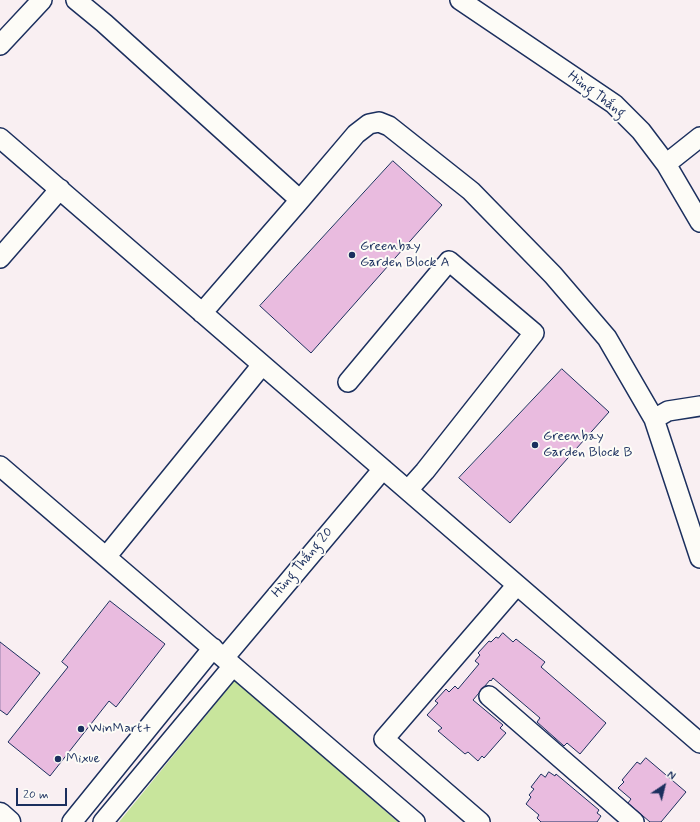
<!DOCTYPE html>
<meta charset="utf-8">
<style>
body{margin:0}
#map{position:relative;width:700px;height:822px;overflow:hidden;background:#f9eff2;font-family:Mynerve,sans-serif}
canvas{display:block}
.north{position:absolute;left:644px;top:766px;width:40px;height:40px;-webkit-text-stroke:3px #fdfcf7;paint-order:stroke;rotate:35deg;font-size:11px;font-weight:700;line-height:16px;text-align:center;color:#1b2f5e}
.north::after{content:'';display:block;margin:auto;width:14px;height:18px;background:#1b2f5e;clip-path:polygon(50% 0,100% 100%,50% 72%,0 100%)}
.scale{position:absolute;left:16px;top:788px;width:51px;height:18px;box-sizing:border-box;border:2px solid #1b2f5e;border-top:0;padding-left:5px;font-size:12px;line-height:14px;white-space:nowrap;color:#1b2f5e;-webkit-text-stroke:3px #fdfcf7;paint-order:stroke}
</style>
<div id="map">
<canvas width="700" height="822"></canvas>
<div class="north">N</div>
<div class="scale">20 m</div>
</div>
<script>
const context = document.querySelector('canvas').getContext('2d');
context.lineJoin = 'round';
function fill(path, color) { context.fillStyle = color; context.fill(path, 'evenodd'); }
function trace(path, color, width, dash) { context.strokeStyle = color; context.lineWidth = width; context.lineCap = dash ? 'butt' : 'round'; context.setLineDash(dash || []); context.stroke(path); }
function label(font, color, halo, rows, align = 'center') {
  context.font = font + ' Mynerve,sans-serif'; context.lineWidth = 4; context.setLineDash([]); context.textBaseline = 'middle'; context.strokeStyle = halo; context.fillStyle = color; for (const [text, x, y, turn = 0] of rows) {
    context.save(); context.translate(x, y); context.rotate((+turn || 0) * Math.PI / 180); context.textAlign = isNaN(turn) ? turn : align; if (halo) context.strokeText(text, 0, 0); context.fillText(text, 0, 0); context.restore();
  }
}
fill(new Path2D(`
 M235,680l163,142h-279z`), '#c8e59c');
const building = new Path2D(`
 M393,161l49,44 -131,148 -51,-47z
 M562,369l47,43 -99,111 -51,-45z
 M110,601l55,43 -49,63 -7,-6 -59,75 -42,-34 60,-75 -6,-5z
 M503,633l10,9 3,-3 29,23 -4,5 65,56 -26,31 -13,-11 -3,3 -27,-24 3,-4 -47,-40 -2,3 -1,-1 -17,20 30,25 -3,3 6,5 -22,25 -2,-2 -4,5 -10,-9 -3,2 -27,-23 4,-3 -15,-13 11,-12 -3,-2 11,-12 3,3 6,-6 3,3 21,-25 -4,-3 5,-6 -2,-2 11,-12 2,1 5,-5 2,1z
 M0,642l40,31 -33,42 -7,-5z
 M646,758l40,34 -25,30h-11l-22,-19 3,-4 -13,-11 6,-6 -2,-2 15,-18 3,2z
 M549,772l6,4 1,-2 43,36 -2,3 4,3 -4,6h-56l-4,-4 2,-3 -13,-11 5,-7 -2,-2 5,-6 -3,-2 10,-13 4,3z`);
fill(building, '#e9bbdf');
trace(building, '#1b2f5e', 1);
const minor = new Path2D(`
 M76,0l28,23 196,177
 M460,0l154,104 27,27 25,33 34,58
 M0,45l42,-45
 M0,138l700,605
 M666,164l34,-27
 M0,258l60,-69
 M202,313l98,-113 56,-66 13,-10 10,-2 10,4 82,65 82,84 54,63 47,81 46,139
 M348,382l101,-121 85,72 -109,138 -17,19
 M654,419l14,-8 32,-5
 M0,466l415,356
 M106,557l156,-192
 M224,658l159,-189
 M489,696l145,126
 M72,822l141,-174
 M103,822l130,-156
 M480,822l-96,-83 133,-154`);
const major = new Path2D(`
 M0,814l9,8`);
trace(minor, '#1b2f5e', 22);
trace(major, '#1b2f5e', 25);
trace(minor, '#fdfcf7', 19);
trace(major, '#fdfcf7', 22);
for (const [x, y, r, color] of [
 [352,255,4,"#1b2f5e"],
 [535,445,4,"#1b2f5e"],
 [81,729,4,"#1b2f5e"],
 [58,759,4,"#1b2f5e"]
]) { const dot = new Path2D(); dot.arc(x, y, r, 0, 2 * Math.PI); context.fillStyle = color; context.fill(dot); trace(dot, '#fdfcf7', 1.5); }
label('14px', '#1b2f5e', '#fdfcf7', [
 ["Hùng Thắng",596,95,37],
 ["Hùng Thắng 20",303,563,-50]
]);
label('14px', '#1b2f5e', '#fdfcf7', [
 ["Greenbay",360,247],
 ["Garden Block A",360,263],
 ["Greenbay",543,437],
 ["Garden Block B",543,453],
 ["WinMart+",89,729],
 ["Mixue",66,759]
], 'left');
</script>
